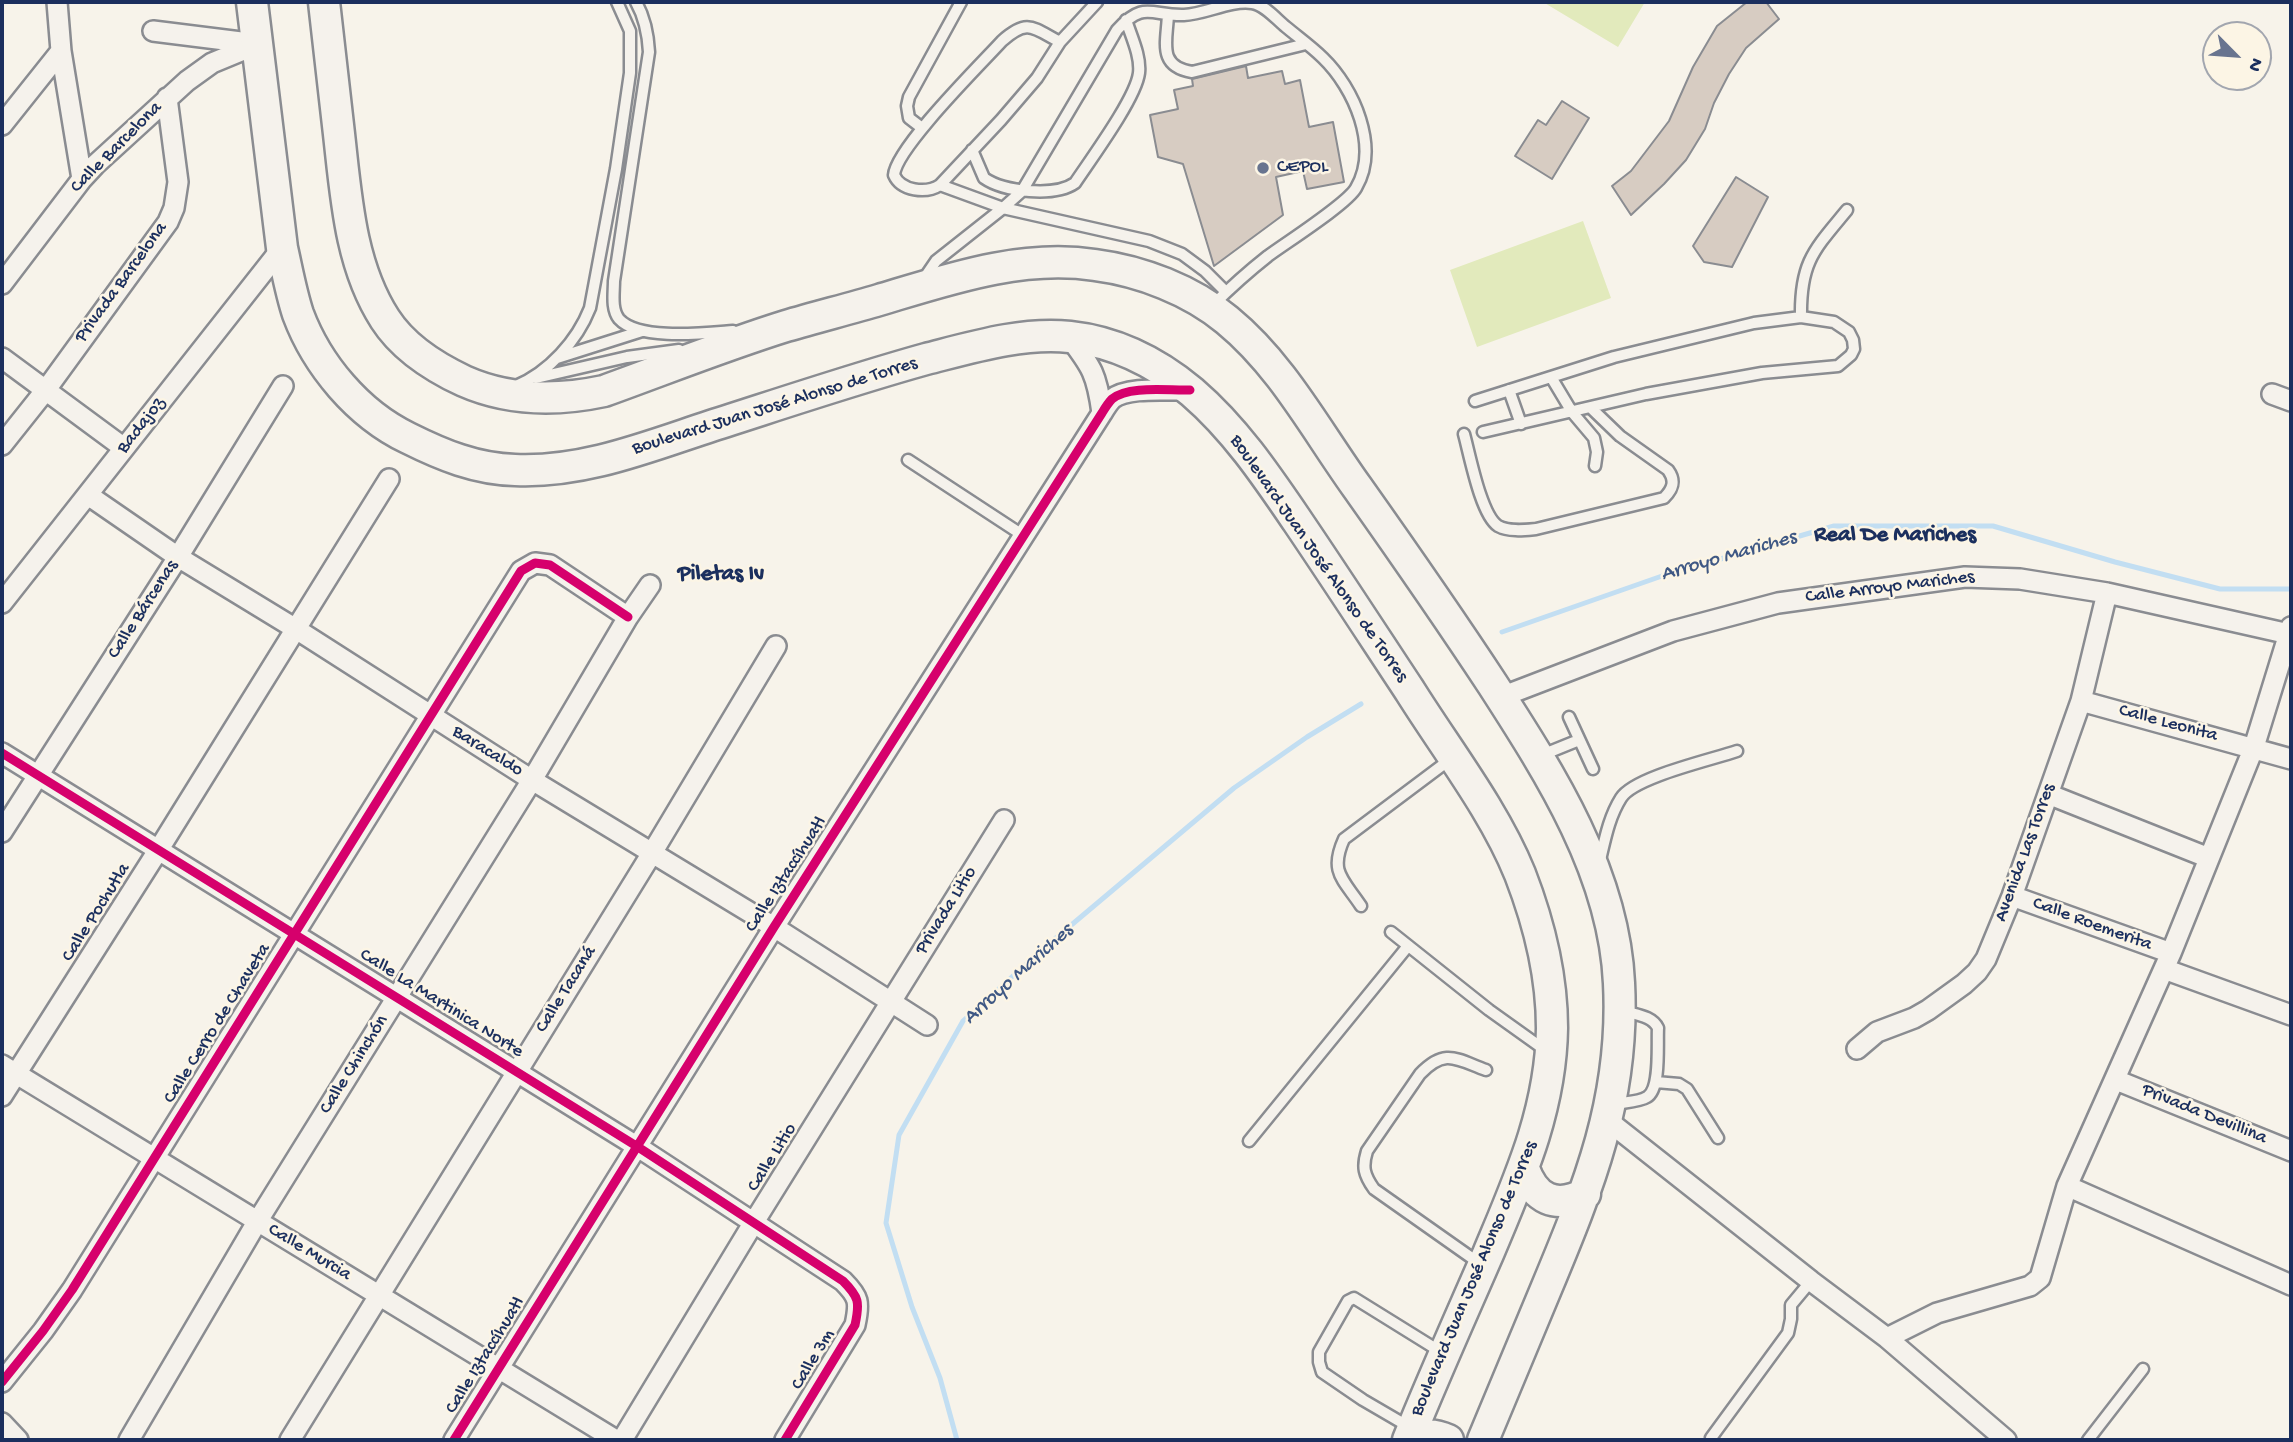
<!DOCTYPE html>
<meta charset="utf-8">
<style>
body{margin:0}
#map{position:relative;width:2293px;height:1442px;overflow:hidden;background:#f7f3ea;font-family:"Gochi Hand",sans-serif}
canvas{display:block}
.frame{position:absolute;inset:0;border:4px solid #1b2f5e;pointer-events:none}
.north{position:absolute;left:2202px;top:21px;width:70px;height:70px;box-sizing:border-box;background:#fcf5e5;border:2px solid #a2a6af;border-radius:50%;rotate:115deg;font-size:19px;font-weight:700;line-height:28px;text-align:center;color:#1b2f5e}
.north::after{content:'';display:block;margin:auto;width:24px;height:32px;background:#68748f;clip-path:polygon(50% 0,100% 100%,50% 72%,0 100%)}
</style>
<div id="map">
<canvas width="2293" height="1442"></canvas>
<div class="frame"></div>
<div class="north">N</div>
</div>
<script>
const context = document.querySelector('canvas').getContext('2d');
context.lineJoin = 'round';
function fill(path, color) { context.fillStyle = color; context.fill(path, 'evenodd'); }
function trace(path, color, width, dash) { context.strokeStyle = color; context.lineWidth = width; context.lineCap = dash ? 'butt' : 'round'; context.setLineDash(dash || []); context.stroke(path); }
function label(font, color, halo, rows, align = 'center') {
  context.font = font + ' "Gochi Hand",sans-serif'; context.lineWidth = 5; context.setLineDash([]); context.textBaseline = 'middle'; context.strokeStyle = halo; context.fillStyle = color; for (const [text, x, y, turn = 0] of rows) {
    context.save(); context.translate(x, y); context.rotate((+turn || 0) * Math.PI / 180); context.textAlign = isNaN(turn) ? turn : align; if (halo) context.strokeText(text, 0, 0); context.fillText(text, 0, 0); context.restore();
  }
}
fill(new Path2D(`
 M1543,2h102l-27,45z
 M1583,221l28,77 -134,49 -27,-77z`), '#e2eabc');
trace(new Path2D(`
 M1502,632l160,-56 172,-50h159l122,36 105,27h71
 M957,1440l-17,-62 -28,-71 -26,-84 13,-88 64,-114 81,-73 190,-160 73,-51 54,-33`), '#c2def2', 5);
const building = new Path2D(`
 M1747,2h19l13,17 -33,29 -17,26 -15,29 -9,26 -19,31 -22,24 -33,31 -19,-29 19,-15 38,-50 24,-54 24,-41z
 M1246,66l2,12 34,-7 3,13 15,-4 9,47 24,-5 11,60 -37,7 -4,-18 -27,6 7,38 -69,51 -31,-102 -25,-7 -8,-42 28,-6 -4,-19 19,-4 -1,-7z
 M1562,101l27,17 -37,61 -37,-23 23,-36 8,5z
 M1736,177l32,20 -36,70 -28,-5 -11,-16z`);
fill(building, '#d7ccc2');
trace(building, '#8a8c91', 2);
const lane = new Path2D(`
 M636,2c9,16 12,31 13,50l-35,229c0,12 -3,28 5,38 20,22 87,14 114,12
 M1168,14c-1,28 -11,52 24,58l114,-28
 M1060,42c-27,-14 -32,-24 -58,-1 -21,23 -106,107 -108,134 7,16 32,19 46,10l61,-65 36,-42 23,-36 37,-40
 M922,128l-13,-10 -2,-12 2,-9 52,-95
 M972,150l12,28c20,14 71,19 91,5 16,-24 61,-85 64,-110 2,-17 -8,-37 -13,-53
 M940,185l63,23 146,33 33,13 23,17 21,21
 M923,280l13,-19 67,-53 19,-17 95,-161c27,-30 34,-14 67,-15 22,-1 46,-15 68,-12 13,2 24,16 34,24 12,10 26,20 37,31 31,30 57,89 33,130 -9,16 -69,54 -88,68 -19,15 -38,32 -55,49
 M1801,317c-1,-55 13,-67 46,-107
 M557,358l85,-27
 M1551,377l21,35 22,26 3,14 -2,14
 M536,378l91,-21 52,-7
 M516,386c33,-14 61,-45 74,-78l26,-139 14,-96v-42l-13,-29
 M1509,390l12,34
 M1475,401l139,-44 140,-34 47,-6 33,5 15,10 4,8 1,9 -3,6 -13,11 -76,7 -116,21 -163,38
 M1464,434c6,22 17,81 34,92 11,6 27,4 38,3l128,-31c9,-9 12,-17 4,-28l-48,-34 -29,-28
 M908,460l116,76
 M1569,717l24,52
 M1542,755l37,-15
 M1600,860c5,-21 9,-43 21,-62 13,-21 90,-38 116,-47
 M1361,906c-18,-27 -32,-34 -17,-67l108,-81
 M1391,932l98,78 56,40
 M1656,1082l23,2 8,5 31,49
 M1615,1104c10,-2 24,-2 32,-7 14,-8 10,-53 11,-69 -6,-12 -21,-13 -34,-17
 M1249,1141l159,-195
 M1479,1263l-105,-74c-10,-14 -12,-22 -7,-38l53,-77c25,-26 36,-15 66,-4
 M1411,1428l-48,-28 -41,-28 -3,-10v-10l29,-51 6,-3 87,54
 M1711,1438l77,-105 3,-14v-14l20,-24
 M2088,1440l55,-71`);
const street = new Path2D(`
 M57,2l4,49 21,128
 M153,31l104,13
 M2,125l59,-74
 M2,284l80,-105 13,-14 92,-84 25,-18 46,-19
 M1069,337c23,30 28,38 33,76
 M2,358l122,90
 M2272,394l19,7
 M2,445l43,-54 123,-169 6,-14 4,-26 -11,-84
 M88,495l90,62 118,72 236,151 242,147 153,98
 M2,603l280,-355
 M1501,697l172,-66 105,-28 187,-26 55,2 87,14 182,41
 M2081,701l210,58
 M2,753l636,394 205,134c16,16 17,21 12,44l-70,115
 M2048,794l161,64
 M2,832l176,-275 105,-171
 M2012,896l159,57
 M2164,969l127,46
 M1857,1049l20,-17 37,-14 14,-8 36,-26 13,-12 9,-13 26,-63 69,-195 26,-108
 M2,1065l614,375
 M2116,1080l175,71
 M2,1096l157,-247 230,-370
 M1607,1120l204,161 76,57 119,102
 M2067,1186l224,99
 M1887,1338l50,-25 93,-27 10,-8 27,-92 104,-233 83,-206 37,-120
 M2,1382l41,-51 29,-41 449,-719 14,-8 15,2 78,52
 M2,1423l16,17
 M129,1440l128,-218 275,-442 96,-163 22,-32
 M290,1440l362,-587 124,-207
 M454,1440l320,-513 328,-514c3,-5 6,-10 10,-14 16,-13 57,-8 77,-9
 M622,1440l132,-218 250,-402`);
const primary = new Path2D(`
 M252,2l30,246c5,22 9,45 16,66 19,51 60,100 110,124 34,17 68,31 107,32 68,3 132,-23 196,-44 72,-23 143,-47 215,-67 47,-12 96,-27 144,-22 47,5 86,25 122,55 43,37 74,83 106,130 38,56 75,113 112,169 37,59 84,119 110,183 19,49 32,102 32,154 -1,82 -33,152 -64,226 -27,62 -55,124 -80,186
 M324,2c5,44 10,88 15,132 7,62 11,131 46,185 18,28 49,48 79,62 45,20 93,20 140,10 61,-22 121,-46 182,-65 31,-9 62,-17 93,-26 70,-21 142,-46 216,-35 46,6 96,25 132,55 55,45 89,110 130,167 46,65 92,131 136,198 58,90 121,188 126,298 6,115 -30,203 -73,306 -21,51 -42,101 -63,151
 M1524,1169c11,30 31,40 61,25
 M1409,1438c14,-4 25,-4 39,2`);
trace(lane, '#8a8c91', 15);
trace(street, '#8a8c91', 24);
trace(primary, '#8a8c91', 35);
trace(lane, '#f5f2ec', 10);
trace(street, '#f5f2ec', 19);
trace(primary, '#f5f2ec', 30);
trace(new Path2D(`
 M2,753l636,394 205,134c16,16 17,21 12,44l-70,115
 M2,1382l41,-51 29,-41 449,-719 14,-8 15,2 78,52
 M454,1440l320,-513 328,-514c3,-5 6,-10 10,-14 17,-14 58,-8 78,-9`), '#d6006c', 9);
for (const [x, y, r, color] of [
 [1263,168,7,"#68748f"]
]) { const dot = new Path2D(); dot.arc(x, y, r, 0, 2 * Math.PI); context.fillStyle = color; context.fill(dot); trace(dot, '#fcf5e5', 2.5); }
label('19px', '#1b2f5e', '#fcf5e5', [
 ["Calle Barcelona",117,148,-45],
 ["Privada Barcelona",122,283,-54],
 ["Boulevard Juan José Alonso de Torres",775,407,-17],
 ["Badajoz",142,426,-52],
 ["Boulevard Juan José Alonso de Torres",1318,559,55],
 ["Calle Arroyo Mariches",1890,588,-7],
 ["Calle Bárcenas",144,610,-57],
 ["Calle Leonita",2168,724,15],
 ["Baracaldo",487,752,32],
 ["Avenida Las Torres",2026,853,-70],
 ["Calle Iztaccíhuatl",787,875,-57],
 ["Privada Litio",947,911,-58],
 ["Calle Pochutla",97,913,-58],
 ["Calle Roemerita",2092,925,20],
 ["Calle Tacaná",567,990,-58],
 ["Calle La Martinica Norte",441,1004,32],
 ["Calle Cerro de Chaveta",218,1024,-58],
 ["Calle Chinchón",355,1065,-58],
 ["Privada Devillina",2204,1115,22],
 ["Calle Litio",773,1158,-58],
 ["Calle Murcia",309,1253,31],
 ["Boulevard Juan José Alonso de Torres",1475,1279,-67],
 ["Calle Iztaccíhuatl",486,1356,-58],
 ["Calle 3m",814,1360,-59]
]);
label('19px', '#1b2f5e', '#fcf5e5', [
 ["CEPOL",1277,168]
], 'left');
label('italic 21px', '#3f5884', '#fcf5e5', [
 ["Arroyo Mariches",1729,557,-16],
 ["Arroyo Mariches",1019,975,-42]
]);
label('bold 23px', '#1b2f5e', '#fcf5e5', [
 ["Real De Mariches",1895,536],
 ["Piletas Iv",721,575]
]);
</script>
